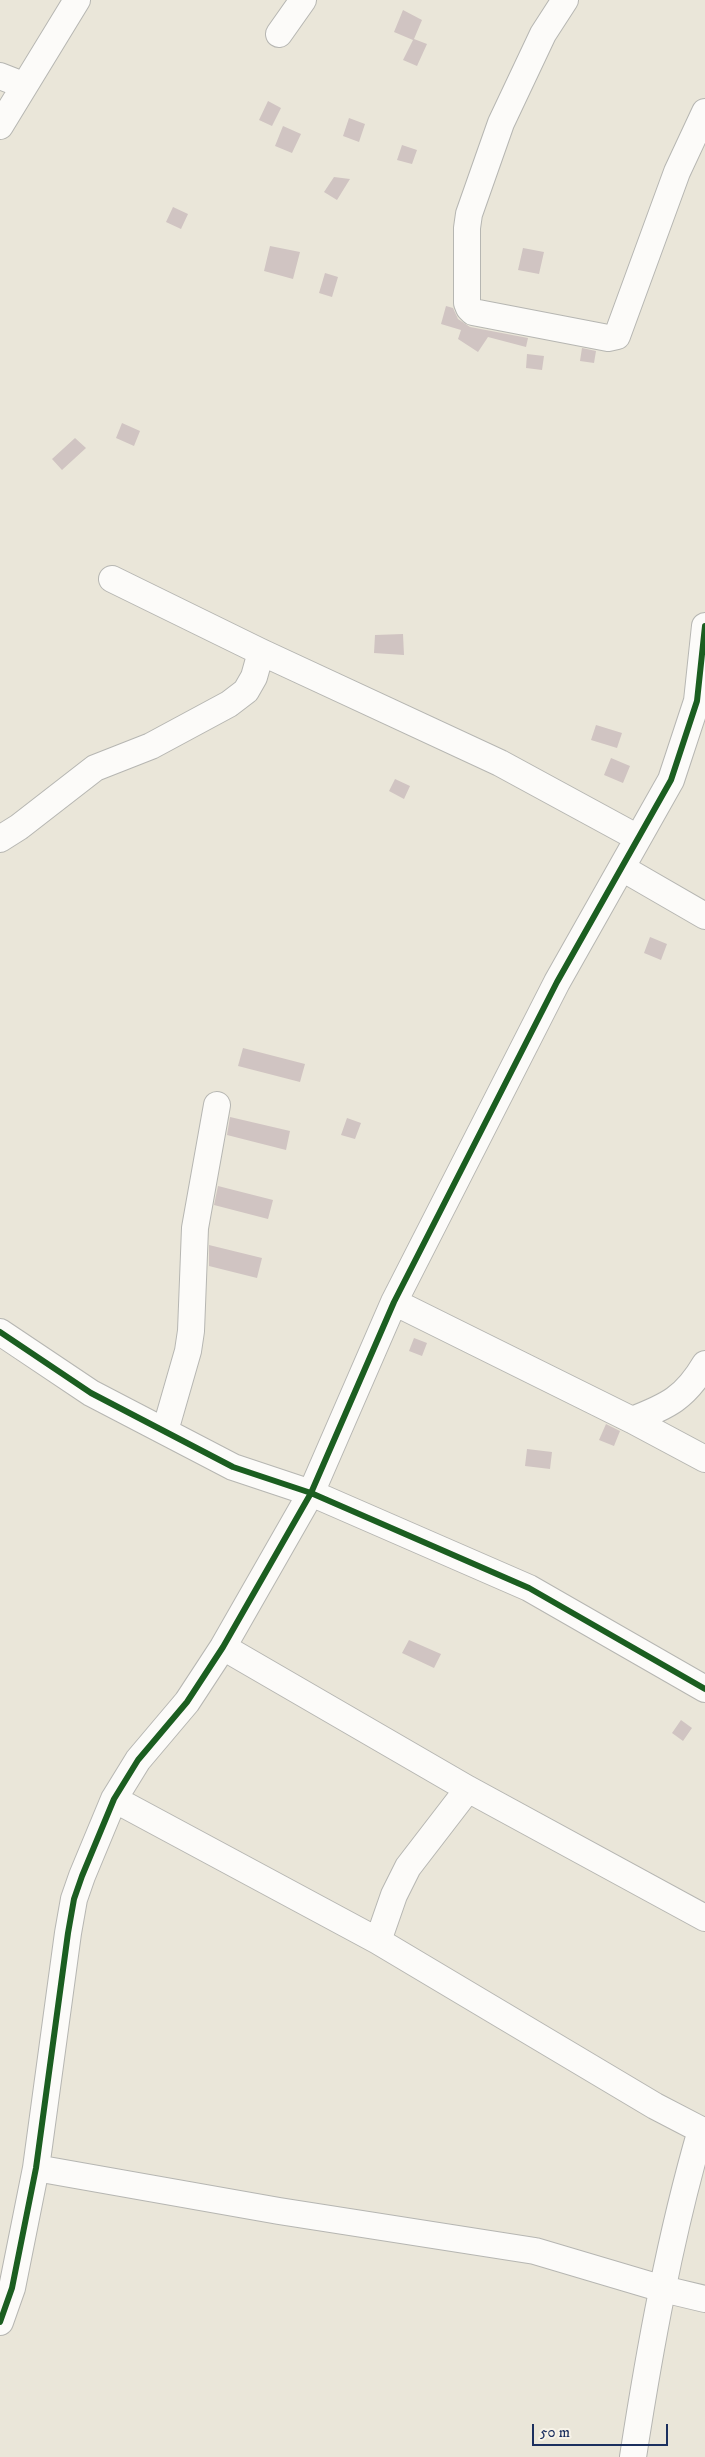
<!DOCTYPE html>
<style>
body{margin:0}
#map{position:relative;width:705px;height:2457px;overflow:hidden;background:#eae6d9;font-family:"IM FELL DW Pica",serif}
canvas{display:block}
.scale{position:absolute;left:532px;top:2424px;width:136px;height:22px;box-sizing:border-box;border:2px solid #1b2f5e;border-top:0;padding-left:6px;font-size:15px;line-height:18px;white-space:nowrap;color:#1b2f5e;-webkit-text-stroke:4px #f7f3e8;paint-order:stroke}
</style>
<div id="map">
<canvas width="705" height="2457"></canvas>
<div class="scale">50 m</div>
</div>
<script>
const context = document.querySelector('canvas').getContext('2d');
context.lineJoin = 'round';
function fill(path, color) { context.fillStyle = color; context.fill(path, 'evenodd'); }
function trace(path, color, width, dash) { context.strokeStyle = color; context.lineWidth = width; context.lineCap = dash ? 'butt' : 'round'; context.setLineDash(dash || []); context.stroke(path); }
fill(new Path2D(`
 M403,10l19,10 -8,19 13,5 -10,22 -14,-6 10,-20 -19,-8z
 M268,101l13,7 -9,18 -13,-6z
 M349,118l16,6 -6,18 -16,-6z
 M283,126l18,8 -9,19 -17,-7z
 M402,145l15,5 -5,14 -15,-4z
 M334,177l16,2 -13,21 -13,-8z
 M173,207l15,7 -7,15 -15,-7z
 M270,246l30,6 -7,27 -29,-8z
 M523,248l21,4 -5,22 -21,-4z
 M325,273l13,4 -6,20 -13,-4z
 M446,306l7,2 5,11 12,8 58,11 -2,9 -38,-10 -10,15 -20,-13 3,-9 -20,-6z
 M582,348l14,3 -2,12 -14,-2z
 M527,354l17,2 -2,14 -16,-2z
 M122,423l18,8 -6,15 -18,-8z
 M75,438l11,10 -24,22 -10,-11z
 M403,634l1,21 -30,-2 1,-18z
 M596,725l26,8 -5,15 -26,-8z
 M611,758l19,8 -7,17 -19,-8z
 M395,779l15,7 -6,13 -15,-8z
 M650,937l17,7 -6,16 -17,-7z
 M243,1048l62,16 -5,18 -62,-16z
 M230,1117l60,14 -4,19 -59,-15z
 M347,1118l14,5 -6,16 -14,-4z
 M218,1186l55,14 -5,19 -54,-14z
 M209,1245l53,13 -5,20 -48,-12z
 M414,1338l13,5 -5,13 -13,-5z
 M606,1424l14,7 -6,15 -15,-6z
 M527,1449l25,3 -2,17 -25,-3z
 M409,1640l32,14 -7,14 -32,-15z
 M681,1720l11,8 -9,13 -11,-8z`), '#d0c4c2');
const minor = new Path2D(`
 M565,0l-22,34 -42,89 -32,91 -2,14v75l2,5 4,4 135,26 9,-2 60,-164 28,-60
 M279,34l24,-34
 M0,76l23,9
 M0,126l77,-126
 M112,579l149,73 239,111 138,75
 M0,839l19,-12 76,-59 56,-22 78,-42 17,-13 8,-14 7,-25
 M622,868l83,48
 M394,1302l238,118 73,39
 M0,1332l91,61 142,74 78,26 218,95 176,101
 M632,1420c36,-14 53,-22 73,-56
 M165,1431l23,-80 3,-20 4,-103 22,-123
 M223,1647l245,142 237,129
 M114,1799l264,142 277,165 50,26
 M378,1941l16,-46 14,-28 60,-78
 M36,2168l243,43 256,40 128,38 42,10
 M0,2322l12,-34 24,-120 32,-235 6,-34 8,-23 32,-77 24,-39 49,-58 36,-55 88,-154 83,-191 163,-320 114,-202 26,-79 8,-75
 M633,2457c17,-110 37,-220 68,-327`);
trace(minor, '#b6b6b2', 28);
trace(minor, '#fcfbf9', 26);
trace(new Path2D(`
 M0,1332l91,61 142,74 78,26 218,95 176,101
 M0,2322l12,-34 24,-120 32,-235 6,-34 8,-23 32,-77 24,-39 49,-58 36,-55 88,-154 83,-191 163,-320 114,-202 26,-79 8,-75`), '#1b5e20', 6);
</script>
